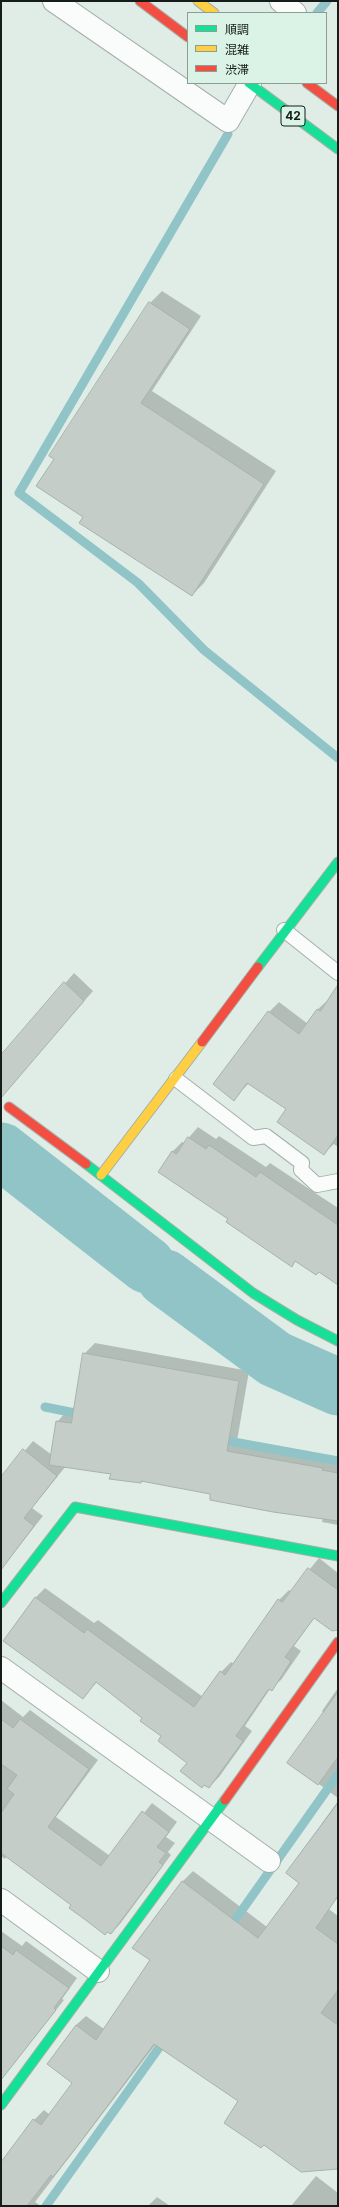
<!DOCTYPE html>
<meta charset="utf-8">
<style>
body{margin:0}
#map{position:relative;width:339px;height:2207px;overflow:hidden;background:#e0ede7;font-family:Inter,"Noto Sans JP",sans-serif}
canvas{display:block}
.frame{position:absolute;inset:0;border:2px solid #141d19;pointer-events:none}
.legend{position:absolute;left:187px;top:12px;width:140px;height:72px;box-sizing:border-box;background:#dbf2e7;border:1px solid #8b9d95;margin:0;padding:5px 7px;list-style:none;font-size:12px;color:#141d19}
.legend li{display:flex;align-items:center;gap:8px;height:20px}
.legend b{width:20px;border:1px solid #8b9d95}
</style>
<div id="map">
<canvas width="339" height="2207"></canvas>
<div class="frame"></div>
<ul class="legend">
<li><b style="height:5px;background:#16e098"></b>順調</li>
<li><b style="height:5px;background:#ffcf43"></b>混雑</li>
<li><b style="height:5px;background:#f24e42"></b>渋滞</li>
</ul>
</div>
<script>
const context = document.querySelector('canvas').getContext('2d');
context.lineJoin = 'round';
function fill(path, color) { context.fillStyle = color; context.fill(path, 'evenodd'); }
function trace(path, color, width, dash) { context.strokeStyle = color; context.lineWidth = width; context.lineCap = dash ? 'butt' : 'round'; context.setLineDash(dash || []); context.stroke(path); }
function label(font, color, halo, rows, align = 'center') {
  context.font = font + ' Inter,sans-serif'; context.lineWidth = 3.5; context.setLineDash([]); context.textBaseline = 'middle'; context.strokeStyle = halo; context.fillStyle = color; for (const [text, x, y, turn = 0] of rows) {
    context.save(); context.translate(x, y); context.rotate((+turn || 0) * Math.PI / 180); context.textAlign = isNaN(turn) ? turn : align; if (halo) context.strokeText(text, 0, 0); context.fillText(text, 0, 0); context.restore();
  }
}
fill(new Path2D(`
 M162,291l39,25 -49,75 124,80 -72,112 -12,12 -108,-78 -29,-58 95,-156z
 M74,973l19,18 -92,105v-39z
 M338,991v156l-4,-3 -10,9 -37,-44 -38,-26 -15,16 -20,-15 55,-72 10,-10 29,22 10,-15z
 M198,1127l18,12 3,-3 47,31 4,-4 68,45v76l-19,-13 -23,-11 -5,5 -61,-46 -71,-47 14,-21 9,-9 2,1z
 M95,1343l154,28 -12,70 95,17v2l6,1v64l-16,-3 1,-5 -111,-24 -70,-13 -1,2 -29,-9 -46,-7 -34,42 11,8 -35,44 -7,-6v-75l32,-38 19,14 5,-33 10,-11 7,1 10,-58z
 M319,1558l19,15v56l-23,-12 -21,29 7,5 -20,29 -11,9 -25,37 7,5 -33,46 -10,10 -46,-51 -19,-18 -47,-36 -14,15 -48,-99 10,-10 49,35 4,-3 105,77 18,-25 10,-10 3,2 45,-64 10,-10 2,2z
 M338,1688v110l-49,-36 35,-49 -2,-2z
 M1,1700l22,17 7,-7 68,50 -42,57 54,39 42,-53 25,19 -11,15 9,6 -7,9 3,3 -51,69 -9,9 -104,-77 -2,3 -4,-3z
 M338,1801v99l-16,-9 -5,9 21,16v252l-182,-124 -121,158 6,4h-40v-43l33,-43 10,-10 6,5 23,-32 3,-58 10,-9 18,13 47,-69 -17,-12 49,-67 10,-10 74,56 33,-45 -13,-10z
 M1,1931l21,15 4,-5 51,37 -15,21 2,1 -63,80z
 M316,2176l22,17v13h-47z
 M157,2197l13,9h-22z`), '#0003');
trace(new Path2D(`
 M317,13l10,-12
 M228,134l-209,359 119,90 66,67 134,108
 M45,1407l40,8
 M217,1439l121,22
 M228,1930l110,-156
 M46,2206l120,-168`), '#90c4c7', 9);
trace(new Path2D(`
 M1,1151l146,114
 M165,1278l110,81 63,28`), '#90c4c7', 57);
const building = new Path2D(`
 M149,302l41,27 -49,74 123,81 -72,112 -113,-73 4,-6 -47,-31 18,-27 -5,-3z
 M64,982l20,19 -83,97v-43z
 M338,985v150l-14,20 -47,-33 9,-13 -39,-26 -13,18 -21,-17 55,-73 31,23 18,-25 3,2z
 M188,1137l18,12 3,-4 47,32 4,-5 78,53v60l-19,-13 -3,3 -21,-14 -3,6 -66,-45 2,-3 -70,-47 14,-21 4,3z
 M83,1353l156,28 -12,70 96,17 -1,2 16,3v48l-65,-9 -63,-12v-6l-69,-13v2l-32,-4 2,-5 -62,-9 7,-44 15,2z
 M23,1449l34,27 -33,42 10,8 -33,44v-93z
 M308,1568l30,22v40l-6,1 -18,-13 -29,39 6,4 -10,16 -9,14 -3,-2 -3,4 -30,43 7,5 -34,47 -5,-3 -2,3 -22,-17 7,-8 -29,-22 3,-5 -21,-15 2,-3 -46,-36 -13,17 -80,-58 32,-44 49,36 3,-4 107,78 26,-36 5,4 53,-76 4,3z
 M338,1692v65l-20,28 -31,-22z
 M1,1719l12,9 7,-9 69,50 -41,58 53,39 41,-55 27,21 -12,15 9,6 -7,9 4,3 -52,69 -4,-2 -2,3 -18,-14 -18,-13 2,-3 -70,-52v-40l13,-19 -7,-5 10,-14 -16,-11z
 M338,1803v93l-22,32 22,16v46l-17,23 17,12v144l-37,3 -37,-27 -3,3 -37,-25 14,-22 -84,-57 -75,100 -26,33 -2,-2 -24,31h-26v-44l32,-43 8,6 31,-42 -25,-19 29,-39 20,15 54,-80 -18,-12 50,-67 76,57 41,-55 -13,-10z
 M1,1946l12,9 3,-5 53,38 -15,20 2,2 -55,70z`);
fill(building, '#c4cdc8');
trace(building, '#a8b1ac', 1);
const lane = new Path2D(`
 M284,930l54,43
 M176,1079l77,59 13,-2 36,27 -1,7 16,15 21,-4`);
const street = new Path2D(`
 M54,1l174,120 22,-38
 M281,1l14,12
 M1,1668l268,193
 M1,1900l97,71`);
const fast = new Path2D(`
 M249,83l89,66
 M258,967l80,-105
 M86,1164l167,129 44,27 41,21
 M1,1603l74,-96 263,49
 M1,2105l224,-305`);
const slow = new Path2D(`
 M198,1l16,12
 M101,1175l101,-133`);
const jam = new Path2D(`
 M140,1l48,36
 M307,83l31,23
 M202,1042l56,-75
 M9,1107l77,57
 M225,1800l113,-158`);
trace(lane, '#a5afaa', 16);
trace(street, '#a5afaa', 24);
trace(fast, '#a5afaa', 11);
trace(slow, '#a5afaa', 11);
trace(jam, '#a5afaa', 11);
trace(lane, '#fafcfb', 14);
trace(street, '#fafcfb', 22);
trace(fast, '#16e098', 9);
trace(slow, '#ffcf43', 9);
trace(jam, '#f24e42', 9);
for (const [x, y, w] of [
 [293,116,24]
]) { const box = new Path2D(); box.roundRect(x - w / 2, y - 10, w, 20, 3); context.fillStyle = '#dbf2e7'; context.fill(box); trace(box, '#141d19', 1); }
label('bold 12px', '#141d19', null, [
 ["42",293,116]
]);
</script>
